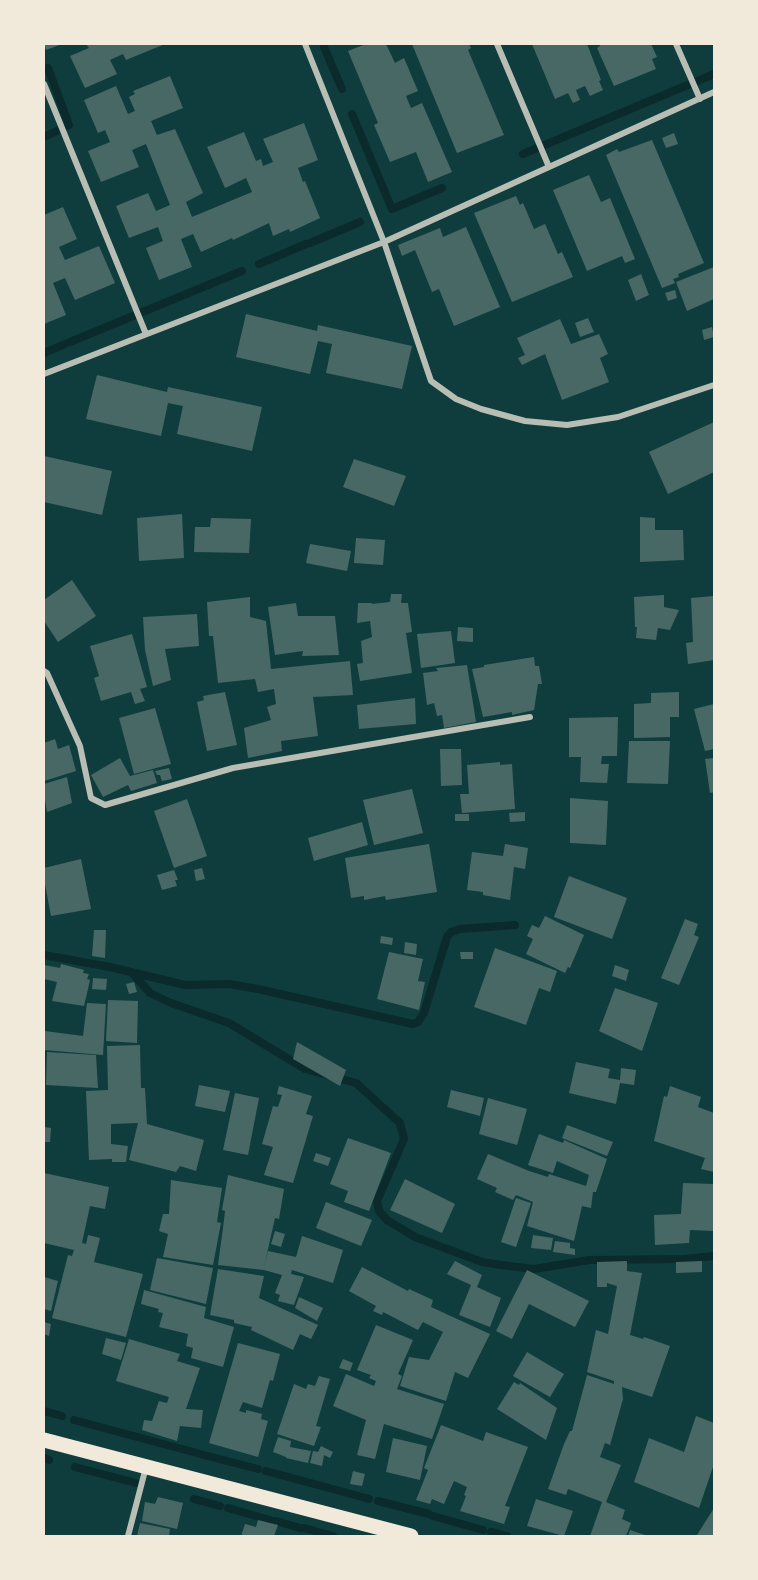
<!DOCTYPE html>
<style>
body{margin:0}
#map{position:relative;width:758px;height:1580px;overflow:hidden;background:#0f3d3e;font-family:Raleway,sans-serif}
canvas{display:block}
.frame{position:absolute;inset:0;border:45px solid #f1e9da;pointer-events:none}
</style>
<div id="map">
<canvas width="758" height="1580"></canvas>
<div class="frame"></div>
</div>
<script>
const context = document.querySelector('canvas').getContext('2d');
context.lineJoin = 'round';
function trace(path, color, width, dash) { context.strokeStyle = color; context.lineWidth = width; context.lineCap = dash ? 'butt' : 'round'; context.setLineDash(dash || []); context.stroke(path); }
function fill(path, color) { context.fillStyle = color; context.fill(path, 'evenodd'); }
trace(new Path2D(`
 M324,47l18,42
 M352,114l40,95 50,-21
 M44,137l25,-12 -21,-57
 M523,154l191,-80
 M310,243l50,-21
 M259,264l47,-20
 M70,342l172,-71
 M44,353l21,-9
 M44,955l66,12 75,18 44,-1 29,5 155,35 5,-2 6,-9 23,-76 4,-5 9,-3 55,-4
 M133,974l17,19 21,10 58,20 76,46 51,14 44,40 4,16 -27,62 2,10 8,9 28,17 67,25 19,3 33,4 55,-9 96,-1 29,-3
 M44,1411l18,5
 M74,1420l123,33
 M200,1454l58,15
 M44,1458l5,2
 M75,1467l61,16
 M266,1471l63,17
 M333,1489l36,10
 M194,1499l26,7
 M378,1501l51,13
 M228,1508l42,12
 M433,1516l50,14
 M276,1521l24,7
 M304,1528l29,8
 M491,1532l16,4`), '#0a2a2b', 8);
fill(new Path2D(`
 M44,44h18l-16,6z
 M86,44h79l-39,16 -3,-6 -13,6 7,14 -32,14 -15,-32 19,-8z
 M366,44h20l9,19 9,-5 14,33 -12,5 5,12 11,-5 30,69 -24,10 -12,-30 -26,10 -16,-37 4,-2 -30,-72z
 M412,44h57l2,4 -3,2 36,85 -47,18z
 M532,44h55l14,36 -2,1 4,9 -13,6 -5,-10 -9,4 4,10 -7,3 -5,-10 -13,6z
 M599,44h52l6,13 -5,2 4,10 -42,17 -17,-38 3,-2z
 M170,76l13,32 -32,13 6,14 18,-6 28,64 -17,9 6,15 60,-25 -6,-14 -21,10 -18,-41 37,-15 12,29 5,-2 2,7 10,-4 -10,-23 41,-16 14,37 -20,8 5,14 2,-1 15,37 -30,14 -1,-3 -16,7 -4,-13 -36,17 -1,-2 -31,14 -8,-18 -12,5 11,28 -33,13 -13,-32 17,-7 -5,-14 -29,11 -13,-32 32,-13 8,18 14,-6 -24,-61 -14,6 7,17 -38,15 -13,-31 22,-9 -5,-12 -7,3 -14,-33 32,-14 12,28 7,-3 -6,-14 6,-3 -2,-3z
 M674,133l4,11 -12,4 -4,-10z
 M652,140l52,123 -26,11 1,3 -6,2 2,4 -13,5 -56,-133 11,-6 2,3z
 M589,175l12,27 9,-4 25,61 -10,4 -3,-7 -35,15 -34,-81z
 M516,196l4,9 3,-2 11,26 11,-5 13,30 4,-2 11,25 -61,25 -38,-89z
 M63,207l14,32 -18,8 6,13 34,-14 16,37 -40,17 -10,-22 -12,5 13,32 -22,9v-109z
 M466,227l34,80 -46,19 -15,-37 -7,3 -17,-42 -13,6 -4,-11 42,-17 3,9z
 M714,267v32l-27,12 -11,-29z
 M641,274l8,21 -13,6 -8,-21z
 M675,290l2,8 -9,3 -3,-8z
 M246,314l71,17 1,-6 94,21 -10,43 -76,-16 6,-29 -14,-3 -8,33 -74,-17z
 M588,318l6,14 -14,5 -5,-14z
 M560,319l11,25 28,-10 9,20 -8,4 9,24 -47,18 -17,-46 -23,11 -4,-7 7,-3 -8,-17z
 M712,327l2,10 -10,3 -2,-10z
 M97,375l70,17 1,-5 94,20 -10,44 -75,-17 6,-28 -15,-3 -7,33 -75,-17z
 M714,422v50l-46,22 -19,-42z
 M44,456l68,15 -10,44 -58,-13z
 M354,459l52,17 -12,30 -51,-19z
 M182,514l2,44 -45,3 -2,-43z
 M640,517l15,1v12h28l1,30 -44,2z
 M211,518l40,1 -2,34 -55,-1 1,-25h15z
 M356,538l29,2 -2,25 -29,-2z
 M310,544l41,7 -4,20 -41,-8z
 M72,580l24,36 -38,26 -14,-21v-21z
 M391,594h11l-1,9h7l4,29 -6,1 6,40 -52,8 -3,-17 6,-1 -2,-22 11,-4 -2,-16 -13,2 1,-20h14v1l18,-2z
 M664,595v12l15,3 -9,20 -12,-2 -2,12 -20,-2 1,-11h-2l-1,-30z
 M714,596v64l-26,4 -2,-21 7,-1 -2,-44z
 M250,597v20l16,4 5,48 79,-8 3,34 -40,2 5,39 -37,5 1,10 -34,7 -4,-30 27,-8 -4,-13 9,-3 -2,-15 -16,3 -3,-13 -37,4 -5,-47h-4l-2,-34z
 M296,603l2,13h37l4,39 -37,1 1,-5 -28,4 -7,-48z
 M197,614l2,32 -34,3 6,31 -18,6 -8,-36 -2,-33z
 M458,627l15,1v14l-16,-1z
 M451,631l4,32 -34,5 -4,-34z
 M132,634l15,53 -7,2 5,12 -10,3 -4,-12 -30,9 -7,-23 5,-2 -9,-30z
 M534,657l1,9h4l3,18h-4l-4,26 -22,5v-3l-29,5 -11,-48 12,-2v-2z
 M467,665l9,57 -32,6 -2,-13 -5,1 -3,-13 -7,2 -4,-32 15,-2 -2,-3z
 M225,692l12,53 -30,6 -10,-49 7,-2 -1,-4z
 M679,692v25h-9v20l-36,1v-34l17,-1v-10z
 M415,698l1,26 -57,5 -2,-24z
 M714,704v45l-9,2 -11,-42z
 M155,708l16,56 -37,10 -15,-56z
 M618,717l-1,39h-15l-1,8h8l-2,19 -27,-1 1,-25h-12v-39z
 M55,739l3,10 11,-4 7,26 -32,10v-38z
 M629,741h41l-2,43 -41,-1z
 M440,749h21l1,36 -21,1z
 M120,758l10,18 23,-6 4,13 -26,8 -3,-6 -25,12 -12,-22z
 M714,758v34l-4,1 -5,-34z
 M500,762v3l12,-1 3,45 -53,4 -2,-19h9l-2,-29z
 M169,768l3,11 -10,2 -2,-6h-3l-2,-4z
 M67,777l5,26 -25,9 -3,-18v-10z
 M412,789l11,44 -49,12 -11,-45z
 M570,798l38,3 -2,44 -36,-2z
 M187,799l20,57 -33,12 -20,-57z
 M525,812v9l-15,1 -1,-9z
 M455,814h14v7h-14z
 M362,822l6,23 -54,16 -6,-23z
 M429,844l8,48 -51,8 -1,-4 -21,4v-4l-13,2 -6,-40z
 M505,844l23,4 -3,21 -11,-2 -4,33 -27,-5v-3l-16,-2 5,-38 31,4z
 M81,859l10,50 -40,7 -7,-37v-11z
 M202,868l3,11 -9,2 -2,-11z
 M174,870l4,10h-3l2,6 -15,4 -5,-15z
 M569,876l58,22 -15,41 -58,-22z
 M545,916l39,19 -14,33 -2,-1 -3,6 -39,-19 7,-15 -6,-3 5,-11 7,3z
 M685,919l13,5 -4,11 5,2 -20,48 -18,-7z
 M94,930h12l-1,28 -13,-2z
 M381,936l12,2 -1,7 -12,-2z
 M405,942l12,2 -1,11 -12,-2z
 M495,948l62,23 -7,21 -11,-4 -13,37 -52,-18z
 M389,952l34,7 -5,22 7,1 -6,28 -42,-11z
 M460,952h13v7h-12z
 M61,964l23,6 -1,3 6,1 -2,5 3,1 -6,26 -32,-5 5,-19 -13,-3v-14l16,3z
 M615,965l14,5 -3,11 -14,-5z
 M93,978l14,1 -1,11 -14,-1z
 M134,982l3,10 -8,2 -3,-10z
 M615,988l43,15 -16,48 -43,-20z
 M108,1000l30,1 -1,42 -31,-2z
 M87,1003l19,1 -3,51 -59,-5 1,-19 38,5z
 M297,1042l49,28 -6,16 -47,-27z
 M140,1045l1,43h4l2,36 57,16 -8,31 -16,-5 -4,6 -47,-12 9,-37 -27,1v20l17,2 -2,16h-14v-3l-23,1 -3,-69 22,-1 -1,-44z
 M47,1052l49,3 2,33 -52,-3z
 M576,1062l34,7 -2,9 12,2 1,-12 15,2 -2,15 -14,-2 -4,21 -47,-11z
 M199,1085l31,6 -5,21 -30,-6z
 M279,1086l33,10 -6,18 7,2 -20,67 -29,-8 9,-28 -11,-3 11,-38 5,1 4,-12 -5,-1z
 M670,1086l31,11 -3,10 16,6 -1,12 1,1v46l-13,-3 4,-11 -51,-17 10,-45 3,1z
 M451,1090l33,8 -4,18 -33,-9z
 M235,1093l24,5 -11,57 -25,-5z
 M488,1098l39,11 -10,36 -38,-11z
 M567,1125l46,17 -6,14 -45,-18z
 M44,1127l7,1 -1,14h-6z
 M539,1134l24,9 1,-3 43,19 -11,33h-3l-2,16 -9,-2 -8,35 -47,-15 6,-24 -17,-7 -3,5 -18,-8 2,-4 -20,-9 11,-25 41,17 19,6 1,-3 37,12 3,-11 -32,-14 -4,12 -25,-8z
 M348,1138l43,15 -22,58 -25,-9 4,-11 -18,-7z
 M316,1153l15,5 -3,8 -15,-5z
 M44,1173l65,14 -4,22 -15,-3 -8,37 4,1 2,-9 12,3 -6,24 49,12 -17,63 -74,-19 16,-63 4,1 2,-6 -30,-7z
 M228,1175l56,14 -5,30 -4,-1 -11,49 4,-16 28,6 6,-21 41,14 -10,33 -41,-13 -1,4 13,3 -10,28 -16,-4 2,-6 -5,-2 7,-18 -18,-5 -46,-5 6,-45 1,-9 -3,-1z
 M405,1179l50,25 -13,29 -52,-23z
 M171,1180l51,8 -5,34 4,1 -8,42 -50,-8 5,-23 -9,-3 4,-17h6z
 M683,1183l31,1v47l-24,-1 -1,13 -34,2 -1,-30 27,-1z
 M516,1198l15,5 -15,44 -15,-5z
 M326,1202l46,18 -11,26 -45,-18z
 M275,1231l10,3 -4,13 -10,-3z
 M533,1235l20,3 -2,12 -20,-2z
 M555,1241l15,2v5l5,1v6l-22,-3z
 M157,1258l56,10 -7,36 -56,-14z
 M455,1261l27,14 -5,12 24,11 -11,29 -31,-12 12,-30 -24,-11z
 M627,1261v10l15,2 -12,62 13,4 1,-2 26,9 -18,51 -30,-10 1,12 -13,46 -5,-2 -5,14 21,8 -15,37 19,8 -3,9 9,4 -5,13h-36l12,-34 -34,-13 -2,6 -18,-6 16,-45 6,-13h2l15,-56 27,9v-3l-27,-9 9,-42 12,4 9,-48 -10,-3v4h-10v-25z
 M702,1261v11l-26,1v-11z
 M362,1267l46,24 1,-2 24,11 -2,7 59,27 -22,44 -13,-6 -9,29 -46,-15 9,-29 20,3 14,-28 -20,-10 -5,8 -35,-18 -1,3 -9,-4 3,-5 -27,-15z
 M218,1269l46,7 -5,22 59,27 -7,14 -11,-5 -7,16 -42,-20 1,-3 -18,-4v-3l-24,-5z
 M527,1270l62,31 -14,26 -46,-23 -17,35 -16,-8z
 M44,1277l14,4 -7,30 -7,-2z
 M144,1290l62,17 -2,11 30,9 -11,40 -32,-9 2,-10 -7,-2 2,-12 -29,-7 4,-14 -5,-1 1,-3 -18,-5z
 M299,1297l24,11 -6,13 -22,-13z
 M44,1322l7,2 -2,12 -5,-2z
 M376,1325l37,15 -15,34 4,2 -5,13 47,15 -12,35 -48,-15 -9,35 -18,-4 9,-35 -33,-14 13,-32 28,12 2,-5 -7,-3 2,-3 -14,-5z
 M106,1338l20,5 -5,17 -19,-6z
 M129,1339l51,15 -3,7 23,7 -14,41 17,1 -2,18 -21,-2 -3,15 -35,-11 2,-10 8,1 7,-20 8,2 2,-6 -53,-16z
 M238,1343l42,11 -7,27 -3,-1 -8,28 -19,-6 -4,9 7,2v-3l16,4 -1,5 7,2 -10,36 -49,-14z
 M527,1352l37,22 -14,23 -37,-21z
 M343,1359l10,4 -3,8 -11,-3z
 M319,1376l11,3 -14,47 5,1 -7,19 -37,-12 17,-50 12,5 2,-5 7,2z
 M514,1382l5,3 1,-2 37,25 -11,32 -49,-31z
 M696,1416l18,7v41l-15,44 -65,-26 15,-44 35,14z
 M441,1425l42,16 3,-9 42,15 -23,59 5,1 -6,17 -44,-13 6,-15 -2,-1 3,-8 -13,-6 -10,23 -12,-5 -2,5 -14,-4 12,-30 -4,-2z
 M278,1437l13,4 -1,6 21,4 -3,12 -22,-5v-1l-13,-5z
 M393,1438l34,8 -7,34 -34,-8z
 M321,1446l12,6 -3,6 -6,-3 -2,11 -12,-3 3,-12 5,1z
 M353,1471l12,3 -3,12 -12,-2z
 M158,1497l25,6 -6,26 -35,-8 3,-19 10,2z
 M536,1499l37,12 -9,25 -37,-10z
 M714,1508v28h-14l-3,-1z
 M258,1520l20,5 -4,11h-33l4,-12 11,3z
 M140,1523l30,6 -1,7h-32z
 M630,1530l15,5 -1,1h-16z`), '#486865');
trace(new Path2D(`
 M305,44l79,198 47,139 25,18 25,10 44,12 42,4 51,-8 96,-32
 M497,44l52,123
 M676,44l24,55
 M44,84l102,250
 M44,374l340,-132 330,-150
 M44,671l3,2 33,73 11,52 14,7 128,-37 297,-51
 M128,1536l18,-69`), '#b8beb3', 6);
trace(new Path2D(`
 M44,1440l367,96`), '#f1e9da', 15);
</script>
